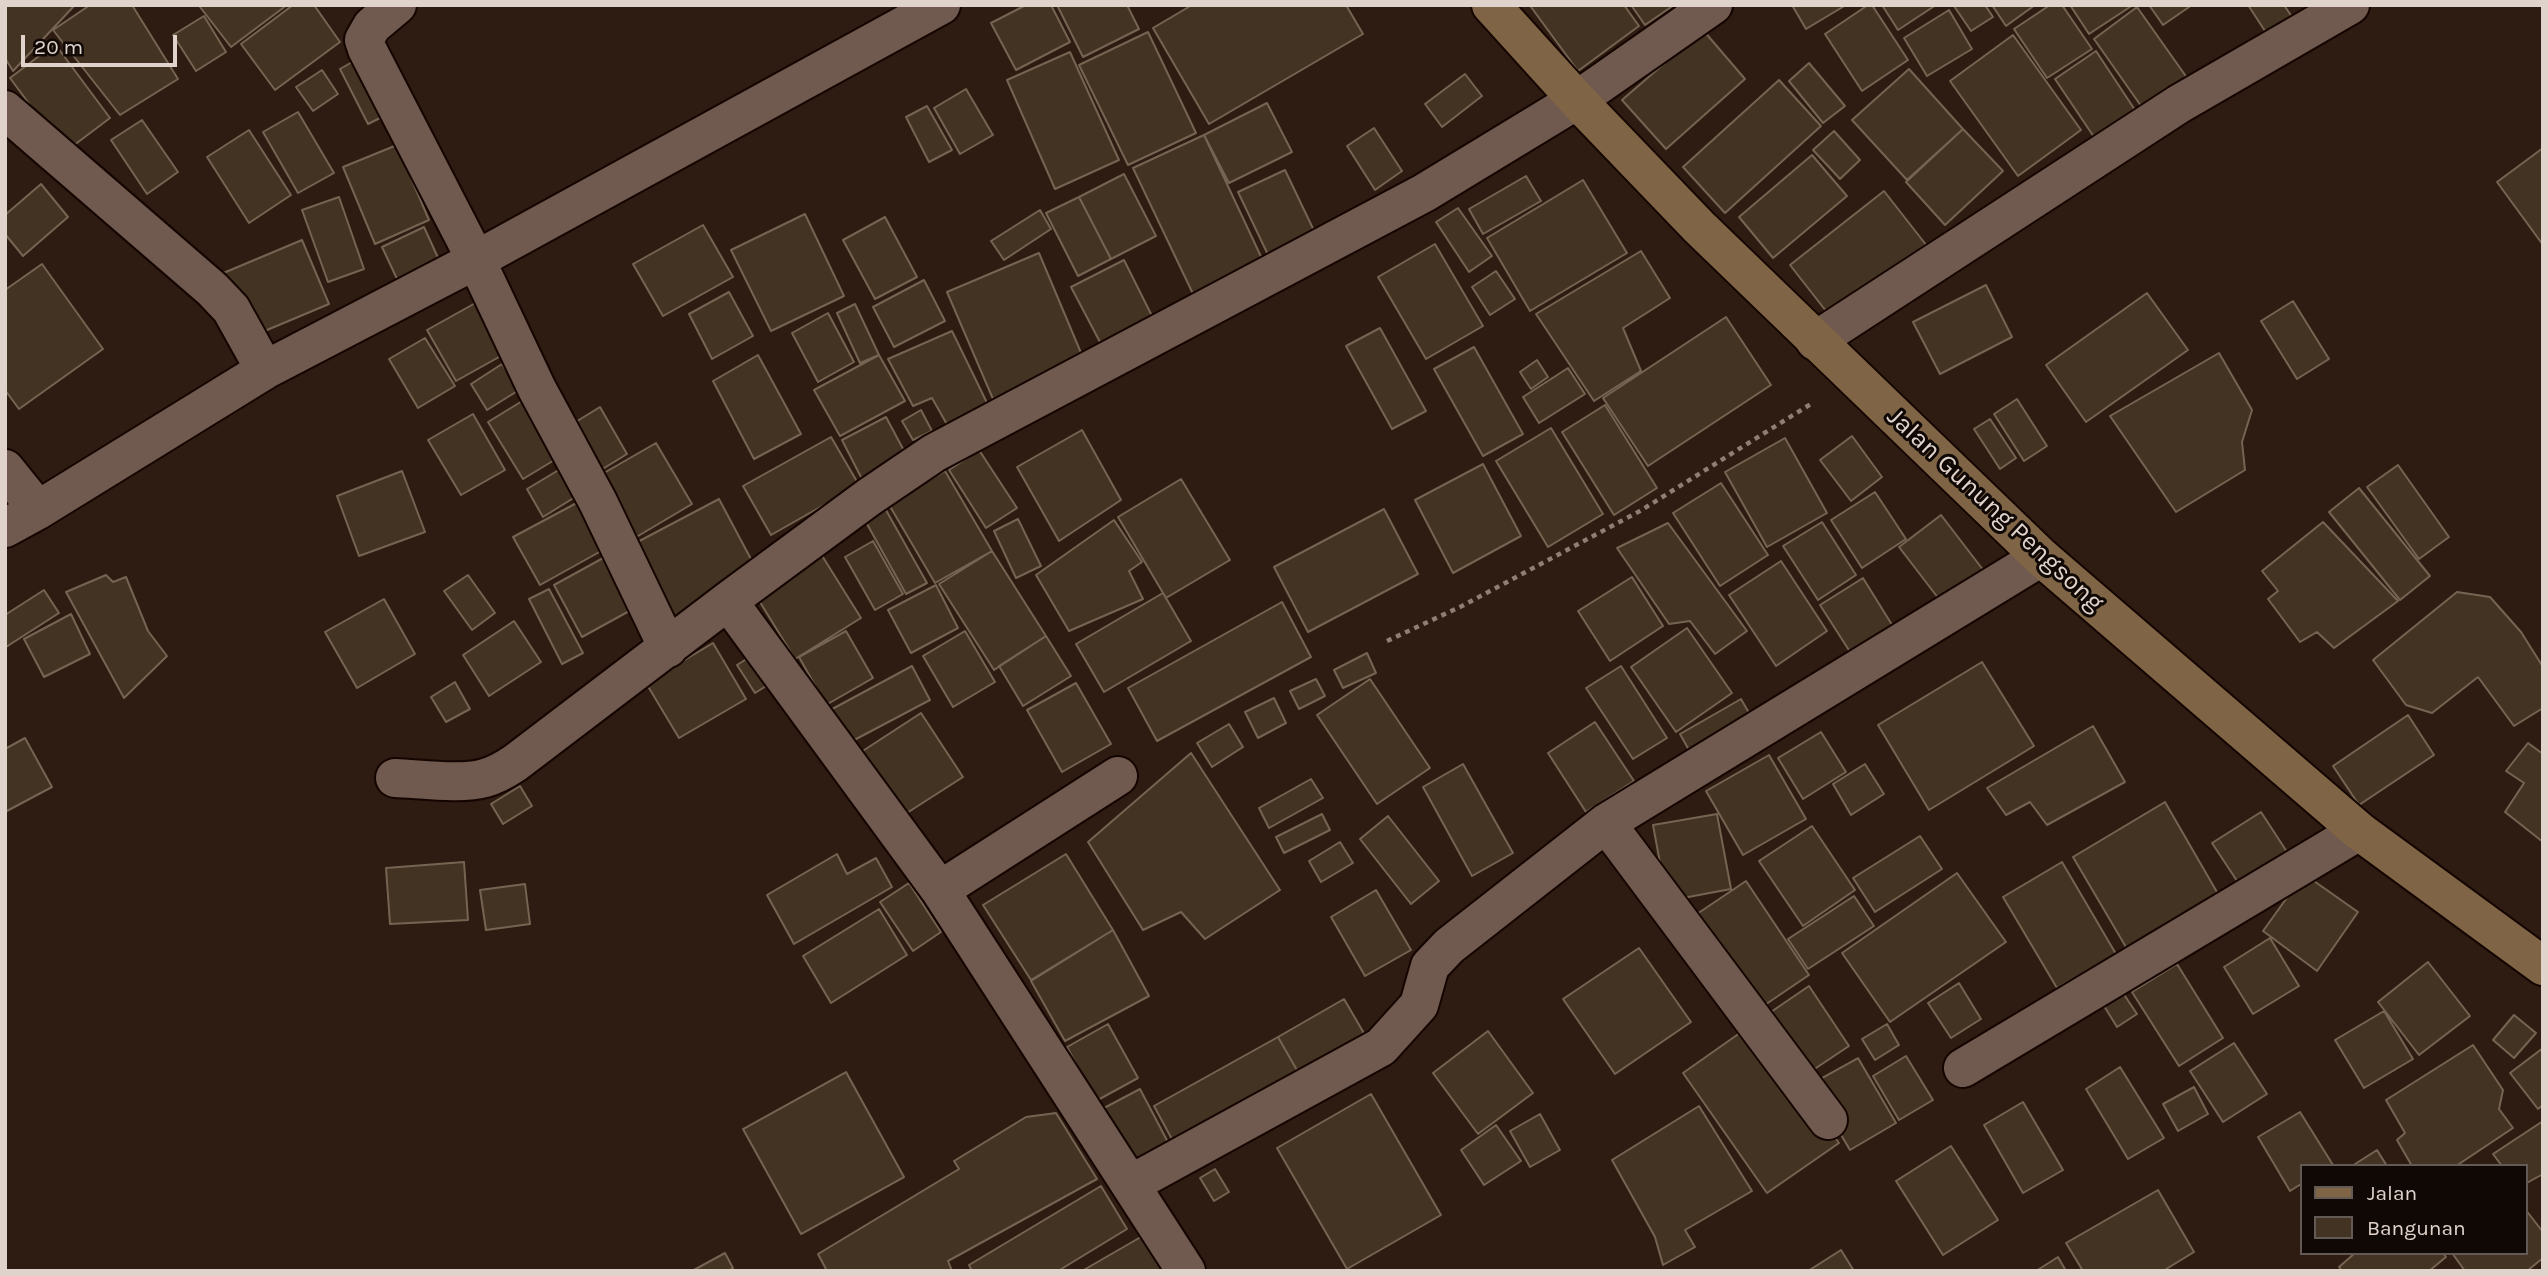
<!DOCTYPE html>
<style>
body{margin:0}
#map{position:relative;width:2548px;height:1276px;overflow:hidden;background:#2e1b11;font-family:Karla,sans-serif}
canvas{display:block}
.frame{position:absolute;inset:0;border:7px solid #e0d3cc;pointer-events:none}
.legend{position:absolute;left:2300px;top:1164px;width:228px;height:91px;box-sizing:border-box;background:#100805;border:2px solid #635955;margin:0;padding:9px 12px;list-style:none;font-size:21px;color:#e0d3cc}
.legend li{display:flex;align-items:center;gap:14px;height:35px}
.legend b{width:35px;border:2px solid #635955}
.scale{position:absolute;left:21px;top:35px;width:156px;height:32px;box-sizing:border-box;border:4px solid #e0d3cc;border-top:0;padding-left:9px;font-size:21px;line-height:24px;white-space:nowrap;color:#e0d3cc;-webkit-text-stroke:5px #100805;paint-order:stroke}
</style>
<div id="map">
<canvas width="2548" height="1276"></canvas>
<div class="frame"></div>
<ul class="legend">
<li><b style="height:9px;background:#7f6546"></b>Jalan</li>
<li><b style="height:19px;background:#433323"></b>Bangunan</li>
</ul>
<div class="scale">20 m</div>
</div>
<script>
const context = document.querySelector('canvas').getContext('2d');
context.lineJoin = 'round';
function fill(path, color) { context.fillStyle = color; context.fill(path, 'evenodd'); }
function trace(path, color, width, dash) { context.strokeStyle = color; context.lineWidth = width; context.lineCap = dash ? 'butt' : 'round'; context.setLineDash(dash || []); context.stroke(path); }
function label(font, color, halo, rows, align = 'center') {
  context.font = font + ' Karla,sans-serif'; context.lineWidth = 6; context.setLineDash([]); context.textBaseline = 'middle'; context.strokeStyle = halo; context.fillStyle = color; for (const [text, x, y, turn = 0] of rows) {
    context.save(); context.translate(x, y); context.rotate((+turn || 0) * Math.PI / 180); context.textAlign = isNaN(turn) ? turn : align; if (halo) context.strokeText(text, 0, 0); context.fillText(text, 0, 0); context.restore();
  }
}
const building = new Path2D(`
 M5,5h70l-62,66 -8,-13z
 M90,5h42l46,74 -58,36 -67,-85z
 M202,5h85l-56,42 -31,-40z
 M293,5h21l26,37 -65,48 -34,-46z
 M1026,5h25l19,37 -54,28 -25,-47z
 M1057,5h70l12,24 -56,28z
 M1192,5h154l17,29 -154,90 -56,-96z
 M1533,5h91l15,21 -61,45 -47,-64z
 M1631,5h43l-29,20z
 M1792,5h54l-40,24z
 M1868,5h4l36,55 -46,31 -37,-57z
 M1882,5h54l-38,25z
 M1985,5l8,12 -22,14 -17,-25z
 M1992,5h43l-29,21z
 M2050,5h12l30,44 -45,29 -33,-49z
 M2070,5h63l-44,29z
 M2149,5h43l-29,20z
 M2248,5h36l8,12 -25,17z
 M2137,7l53,75 -44,31 -52,-74z
 M1949,10l23,39 -45,27 -23,-38z
 M204,16l22,36 -30,19 -23,-36z
 M1703,30l42,49 -79,70 -44,-49z
 M1148,32l48,101 -68,32 -49,-100z
 M2013,35l68,95 -63,46 -68,-95z
 M55,44l55,74 -45,34 -55,-74z
 M2096,51l39,59 -41,27 -39,-58z
 M1070,52l49,108 -64,29 -48,-109z
 M354,61l28,56 -14,7 -28,-55z
 M1809,63l36,43 -22,17 -34,-42z
 M1909,69l54,60 -56,51 -55,-60z
 M322,70l16,24 -25,17 -17,-24z
 M1465,74l17,22 -40,31 -17,-23z
 M1779,80l42,46 -96,87 -42,-46z
 M966,89l27,46 -33,19 -26,-46z
 M1267,103l25,49 -63,31 -25,-48z
 M927,106l25,44 -23,12 -23,-45z
 M298,112l36,61 -36,20 -35,-61z
 M142,120l36,52 -31,22 -36,-54z
 M1374,128l28,43 -27,19 -28,-44z
 M1963,129l40,42 -58,54 -39,-43z
 M249,130l42,65 -42,28 -42,-66z
 M1834,131l26,29 -20,19 -27,-29z
 M1204,135l60,128 -70,33 -61,-128z
 M397,145l32,75 -54,24 -32,-77z
 M2543,148v97l-46,-63z
 M1812,155l35,41 -74,62 -34,-41z
 M1285,170l33,69 -47,22 -33,-69z
 M1124,174l32,62 -45,23 -32,-62z
 M1526,176l15,25 -58,33 -14,-25z
 M1583,180l44,73 -97,58 -43,-73z
 M41,184l27,33 -45,39 -18,-22v-19z
 M1884,191l43,55 -94,74 -43,-55z
 M339,197l25,72 -36,13 -26,-72z
 M1079,197l32,62 -33,17 -32,-63z
 M1458,208l34,48 -23,16 -33,-50z
 M1040,210l11,19 -47,31 -13,-19z
 M805,214l39,82 -73,35 -40,-81z
 M885,217l32,60 -42,22 -32,-59z
 M703,225l30,52 -70,39 -30,-52z
 M424,227l16,35 -42,19 -16,-34z
 M302,240l27,64 -81,34 -27,-64z
 M1435,244l48,82 -57,33 -48,-82z
 M1641,251l29,47 -47,30 18,43 -47,30 -58,-87z
 M1039,253l45,107 -91,39 -46,-107z
 M1124,260l29,58 -52,26 -30,-57z
 M42,264l61,85 -84,60 -14,-19v-100z
 M1496,271l19,28 -25,16 -18,-28z
 M924,280l21,41 -51,26 -21,-40z
 M1986,285l26,52 -72,37 -27,-52z
 M729,292l24,44 -41,23 -23,-45z
 M2147,293l41,57 -102,72 -40,-57z
 M479,301l29,51 -52,29 -29,-51z
 M2293,301l36,58 -32,20 -36,-58z
 M855,304l24,51 -19,8 -23,-50z
 M828,313l26,49 -36,20 -26,-49z
 M1726,317l45,68 -123,81 -45,-68z
 M1380,328l46,83 -34,18 -46,-83z
 M952,331l38,78 -41,19 -17,-30 -19,8 -25,-47z
 M425,338l30,48 -37,22 -29,-49z
 M1474,347l49,87 -40,22 -49,-87z
 M2219,353l33,57 -10,32 3,28 -69,42 -66,-96z
 M758,355l43,79 -47,25 -41,-78z
 M879,355l26,46 -65,35 -26,-46z
 M1537,360l11,17 -17,12 -11,-17z
 M502,364l17,26 -32,20 -16,-26z
 M1568,368l17,26 -46,29 -16,-26z
 M532,395l34,58 -43,26 -35,-57z
 M2017,399l30,47 -23,15 -30,-47z
 M1605,405l52,83 -43,27 -52,-83z
 M600,407l27,47 -26,16 -27,-47z
 M921,410l11,21 -19,9 -11,-19z
 M473,414l32,56 -44,25 -33,-55z
 M886,417l24,45 -45,23 -23,-45z
 M1990,419l26,39 -16,11 -26,-40z
 M1551,428l52,86 -55,33 -52,-86z
 M1082,430l39,70 -62,41 -42,-74z
 M1852,436l30,41 -31,24 -31,-41z
 M831,437l28,48 -88,50 -28,-49z
 M1785,438l42,75 -60,34 -42,-75z
 M656,443l36,61 -59,35 -36,-62z
 M979,450l38,58 -31,20 -37,-58z
 M572,462l16,27 -45,28 -16,-28z
 M1483,464l38,72 -68,37 -38,-73z
 M2398,465l51,72 -30,22 -52,-72z
 M402,471l23,61 -66,24 -22,-60z
 M945,471l47,80 -57,32 -47,-80z
 M1181,479l49,81 -64,38 -48,-81z
 M1721,483l47,72 -48,31 -47,-73z
 M2359,488l71,88 -30,24 -71,-88z
 M1875,492l31,47 -44,29 -31,-48z
 M586,498l26,47 -72,40 -27,-48z
 M719,499l41,77 -92,48 -40,-77z
 M882,503l45,80 -21,11 -44,-79z
 M1384,509l34,65 -110,58 -34,-65z
 M1941,515l43,56 -42,32 -43,-56z
 M1018,519l23,47 -25,12 -22,-47z
 M1114,520l28,42 -13,9 14,28 -74,32 -33,-56z
 M1822,522l34,53 -38,25 -35,-54z
 M2323,522l75,79 -64,47 -17,-16 -17,10 -32,-43 10,-8 -16,-20z
 M1668,523l79,108 -32,23 -25,-33 -21,3 -52,-76z
 M873,541l30,53 -28,16 -30,-53z
 M992,551l54,85 -52,34 -55,-86z
 M821,554l40,64 -66,41 -40,-65z
 M605,557l28,52 -51,28 -28,-52z
 M1781,561l46,70 -51,35 -47,-71z
 M106,575l7,7 13,-5 22,54 19,25 -43,42 -58,-106z
 M468,575l27,38 -23,17 -28,-39z
 M1632,577l31,49 -53,35 -32,-50z
 M1863,578l31,50 -42,27 -32,-50z
 M936,585l22,43 -47,25 -23,-43z
 M549,589l34,64 -21,11 -33,-65z
 M44,590l15,23 -53,34 -1,-32z
 M2457,592l33,5 31,35 22,35v41l-29,18 -36,-49 -46,36 -26,-8 -33,-45z
 M1163,593l28,48 -87,51 -28,-48z
 M384,599l31,55 -58,34 -32,-56z
 M1282,602l29,55 -154,84 -29,-53z
 M71,614l19,40 -46,23 -20,-38z
 M514,621l27,41 -52,34 -26,-41z
 M1687,628l45,65 -56,39 -45,-65z
 M846,631l27,47 -47,27 -27,-48z
 M965,631l30,51 -42,25 -30,-51z
 M1046,636l25,40 -48,30 -24,-40z
 M713,643l33,56 -67,39 -33,-55z
 M1367,653l9,20 -33,15 -9,-18z
 M753,655l18,28 -16,10 -18,-28z
 M1982,662l52,84 -105,64 -51,-85z
 M912,666l18,34 -89,47 -18,-33z
 M1621,666l46,72 -34,21 -47,-71z
 M1316,679l9,17 -26,13 -9,-18z
 M1370,679l60,89 -53,36 -60,-89z
 M455,682l15,27 -24,13 -15,-25z
 M1076,683l35,61 -49,28 -35,-62z
 M1274,698l12,25 -28,15 -13,-26z
 M1741,699l15,26 -61,36 -15,-27z
 M921,713l42,64 -67,43 -41,-64z
 M2408,715l26,40 -75,50 -26,-39z
 M1595,722l39,59 -48,31 -38,-59z
 M1229,724l14,23 -31,20 -15,-24z
 M2093,726l32,56 -78,43 -17,-23 -24,13 -19,-27z
 M1821,732l25,40 -43,27 -25,-41z
 M25,738l27,49 -47,25v-63z
 M2528,743l15,11v88l-38,-30 19,-29 -18,-12z
 M1191,753l89,137 -75,49 -24,-27 -38,18 -55,-88z
 M1769,755l37,64 -63,36 -37,-64z
 M1463,764l50,89 -41,23 -49,-89z
 M1865,764l19,30 -33,21 -18,-31z
 M1311,779l12,19 -54,30 -10,-20z
 M520,786l12,20 -29,18 -12,-20z
 M2165,802l60,104 -92,53 -60,-102z
 M2261,812l30,46 -48,32 -31,-47z
 M1322,814l8,16 -46,23 -8,-16z
 M1717,814l14,75 -64,12 -14,-76z
 M1388,816l51,65 -28,23 -51,-65z
 M1812,826l43,64 -52,36 -44,-65z
 M1920,836l22,33 -67,43 -22,-34z
 M1340,842l13,21 -32,19 -12,-21z
 M837,854l10,20 29,-16 16,29 -98,57 -27,-49z
 M1066,854l47,76 -82,50 -48,-75z
 M464,862l4,58 -78,4 -4,-56z
 M2062,862l54,92 -59,34 -54,-91z
 M1957,873l49,69 -116,80 -48,-69z
 M2304,874l54,38 -41,59 -54,-40z
 M1746,881l63,94 -59,40 -62,-95z
 M909,883l32,49 -28,19 -33,-49z
 M525,884l5,40 -44,6 -6,-40z
 M1376,890l35,60 -46,26 -34,-59z
 M1854,896l20,30 -66,43 -20,-30z
 M879,909l28,46 -76,48 -28,-47z
 M1113,930l36,66 -84,45 -34,-60z
 M2270,938l29,48 -46,28 -29,-47z
 M1639,948l52,74 -76,52 -52,-75z
 M2428,962l42,54 -51,39 -41,-53z
 M2177,964l46,74 -44,28 -47,-74z
 M1959,983l22,36 -30,19 -23,-35z
 M1809,986l40,60 -45,30 -39,-60z
 M2123,993l14,21 -20,13 -13,-21z
 M1344,999l21,36 -67,37 -20,-35z
 M2384,1011l29,48 -49,29 -29,-48z
 M2514,1015l22,18 -22,25 -21,-18z
 M1754,1023l85,120 -72,50 -84,-120z
 M1108,1024l30,54 -42,23 -29,-54z
 M1887,1024l12,21 -24,15 -13,-21z
 M1488,1031l45,62 -55,41 -45,-61z
 M1278,1037l20,35 -124,71 -20,-37z
 M2234,1043l33,51 -44,28 -33,-51z
 M2473,1045l30,45 -4,19 14,19 -57,38h-44l-15,-26 8,-7 -19,-33z
 M2543,1048v57l-5,4 -28,-36z
 M1906,1056l27,44 -34,20 -26,-44z
 M1858,1058l38,65 -46,27 -39,-66z
 M2120,1067l44,71 -36,21 -42,-70z
 M846,1072l58,105 -103,57 -58,-105z
 M2194,1087l14,27 -30,17 -15,-27z
 M1140,1089l31,59 -36,19 -31,-59z
 M1371,1094l70,121 -94,54 -70,-121z
 M2023,1102l40,68 -40,23 -39,-68z
 M1699,1106l53,85 -67,39 10,17 -32,18 -8,-28 -43,-77z
 M2300,1112l33,53 -32,1v18l-11,7 -32,-54z
 M1056,1113l41,66 -149,82 4,10h-125l-9,-17 141,-85 -5,-8 72,-44z
 M1540,1114l20,36 -30,17 -20,-36z
 M2543,1121v53l-18,10v-18h-23l-9,-12z
 M1496,1125l25,36 -37,24 -23,-35z
 M1951,1146l47,74 -55,35 -47,-74z
 M2377,1150l10,16h-35z
 M1215,1169l14,23 -15,9 -14,-23z
 M1101,1186l26,43 -69,42h-86l-3,-6z
 M2158,1190l36,62 -31,19h-80l-17,-28z
 M2525,1209l18,23v26l-16,13h-62l-13,-18h73z
 M1146,1234l21,37h-85z
 M1841,1250l13,21h-46z
 M725,1253l8,15 -5,3h-36z
 M2355,1253h88l3,4 -17,14h-87l-3,-4z
 M2058,1257l8,14h-30z`);
fill(building, '#433323');
trace(building, '#766453', 2);
const street = new Path2D(`
 M397,5l-25,21 -8,14 3,9 109,211 61,129 61,113 70,146
 M5,110l207,179 19,20 34,61
 M1815,341l364,-237 171,-99
 M5,469l33,41
 M5,528l33,-18 227,-140 211,-110 465,-255
 M395,778c26,1 66,7 90,0 11,-3 21,-9 30,-15l213,-162
 M1606,823l222,297
 M940,890l178,-114
 M1963,1068l396,-237
 M1131,1184l250,-137 38,-42 11,-39 19,-20 157,-123 435,-266
 M1186,1271l-246,-381 -212,-289 141,-104 65,-44 490,-260 153,-93 136,-95`);
const secondary = new Path2D(`
 M1491,5l86,95 122,127 342,330 318,274 184,135`);
trace(street, '#150501', 42);
trace(secondary, '#150501', 42);
trace(new Path2D(`
 M1387,641l75,-35 178,-95 174,-109`), '#8e7e75', 4.5, [5, 5]);
trace(street, '#70594e', 38);
trace(secondary, '#7f6546', 38);
label('26px', '#e0d3cc', '#100805', [
 ["Jalan Gunung Pengsong",1995,510,43]
]);
</script>
